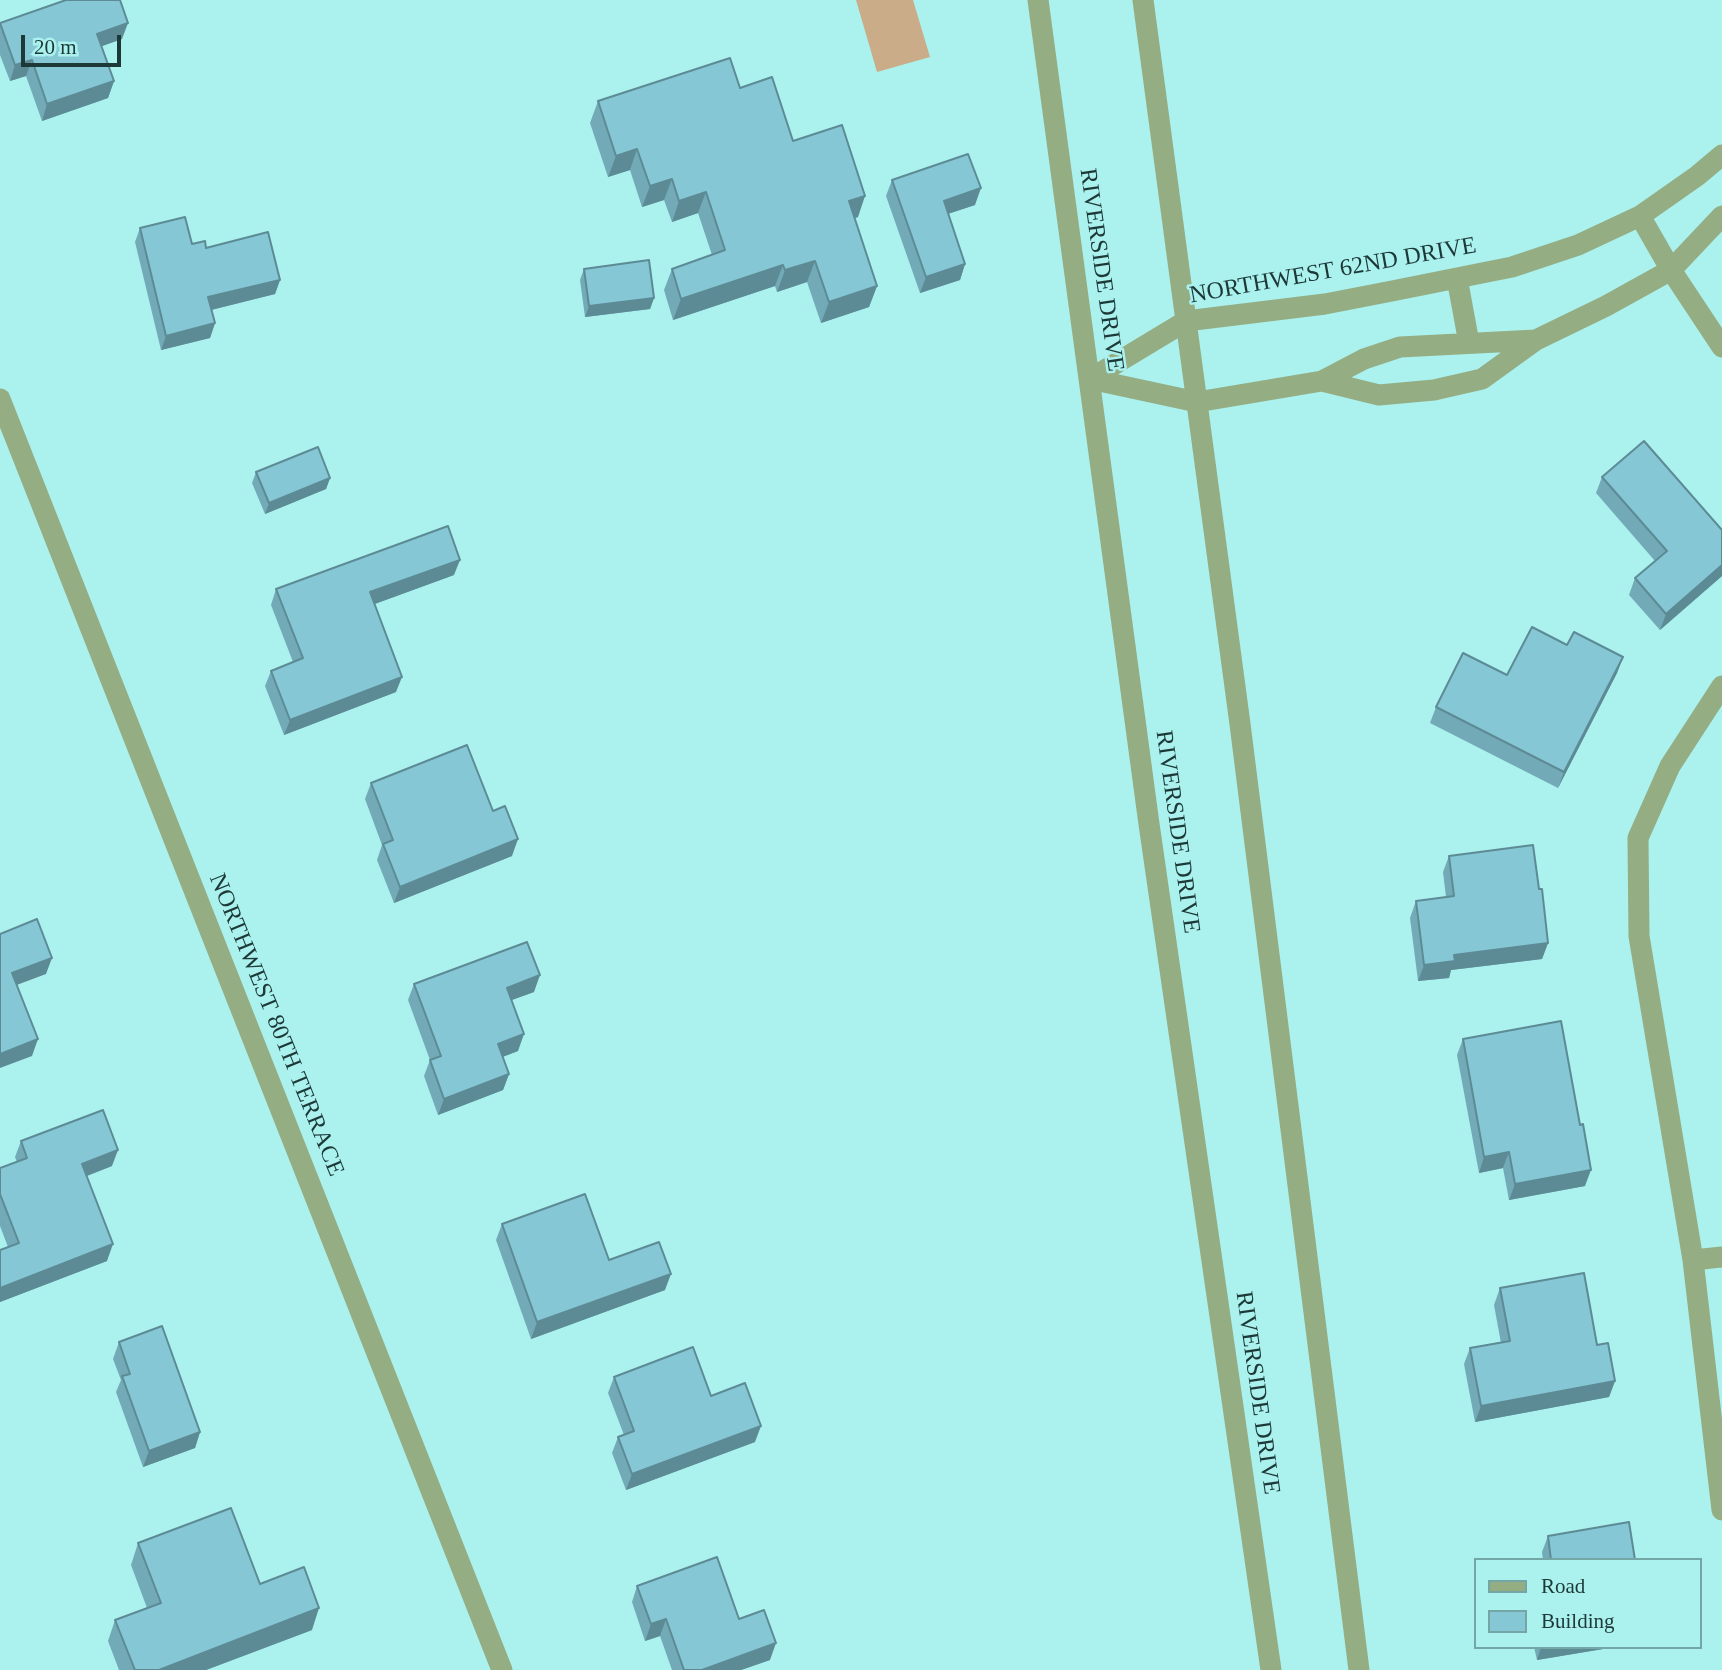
<!DOCTYPE html>
<style>
body{margin:0}
#map{position:relative;width:1722px;height:1670px;overflow:hidden;background:#abf1ee;font-family:"Times New Roman",serif}
canvas{display:block}
.legend{position:absolute;left:1474px;top:1558px;width:228px;height:91px;box-sizing:border-box;background:#abf1ee;border:2px solid #72a7a5;margin:0;padding:9px 12px;list-style:none;font-size:21px;color:#1c3837}
.legend li{display:flex;align-items:center;gap:14px;height:35px}
.legend b{width:35px;border:2px solid #72a7a5}
.scale{position:absolute;left:21px;top:35px;width:100px;height:32px;box-sizing:border-box;border:4px solid #1c3837;border-top:0;padding-left:9px;font-size:21px;line-height:24px;white-space:nowrap;color:#1c3837;-webkit-text-stroke:5px #abf1ee;paint-order:stroke}
</style>
<div id="map">
<canvas width="1722" height="1670"></canvas>
<ul class="legend">
<li><b style="height:9px;background:#94ad82"></b>Road</li>
<li><b style="height:19px;background:#85c7d5"></b>Building</li>
</ul>
<div class="scale">20 m</div>
</div>
<script>
const context = document.querySelector('canvas').getContext('2d');
context.lineJoin = 'round';
function fill(path, color) { context.fillStyle = color; context.fill(path, 'evenodd'); }
function trace(path, color, width, dash) { context.strokeStyle = color; context.lineWidth = width; context.lineCap = dash ? 'butt' : 'round'; context.setLineDash(dash || []); context.stroke(path); }
function label(font, color, halo, rows, align = 'center') {
  context.font = font + ' "Times New Roman",serif'; context.lineWidth = 5; context.setLineDash([]); context.textBaseline = 'middle'; context.strokeStyle = halo; context.fillStyle = color; for (const [text, x, y, turn = 0] of rows) {
    context.save(); context.translate(x, y); context.rotate((+turn || 0) * Math.PI / 180); context.textAlign = isNaN(turn) ? turn : align; if (halo) context.strokeText(text, 0, 0); context.fillText(text, 0, 0); context.restore();
  }
}
fill(new Path2D(`
 M856,0h57l17,57 -53,15z`), '#caac88');
trace(new Path2D(`
 M1038,0l111,824 122,846
 M1143,0l97,724 119,946
 M1640,216l31,54 51,77
 M1457,278l12,65
 M1090,379l96,-58 139,-17 67,-13 120,-24 66,-22 62,-29 57,-40 25,-21
 M1090,379l107,23 125,-21 42,-22 36,-12 136,-7
 M1322,381l57,14 55,-5 48,-11 54,-39 70,-34 65,-36 51,-54
 M0,399l502,1271
 M1722,686l-52,80 -32,72 1,98 54,324 29,250
 M1693,1260l29,-3`), '#94ad82', 21);
fill(new Path2D(`
 M0,23l122,16 -20,7 12,35 -6,17 -66,23 -16,-45 -16,5 -10,-26z
 M740,88l53,53 65,76 -3,1 22,68 -8,21 -48,16 -14,-41 -30,10 -2,-6 -102,34 -9,-30 8,-21 40,-14 -14,-42 -26,9 -8,-22 -22,7 -12,-37 -22,7 -18,-54 8,-22z
 M892,180l83,25 -27,9 17,50 -5,16 -40,13 -34,-97z
 M140,228l66,20 74,32 -5,14 -64,16 4,13 -5,15 -49,12 -26,-108z
 M584,269l70,29 -4,11 -65,8 -5,-37z
 M256,472l74,6 -4,11 -61,25 -13,-31z
 M1602,477l120,53v46l-62,54 -31,-35 6,-17 20,-17 -59,-68z
 M454,575l-80,29 22,88 -112,43 -19,-49 6,-15 22,-9 -22,-57 5,-16z
 M1567,645l56,12 -6,16 -59,115 -128,-65 6,-16 71,-32z
 M371,783l122,28 19,45 -118,47 -17,-43 5,-15 -17,-46z
 M1449,856l90,33 9,54 -6,16 -91,11 -2,8 -31,3 -8,-63 6,-17 30,-4 -3,-25z
 M414,984l120,8 -23,8 7,51 -16,6 7,17 -6,16 -65,25 -14,-39 6,-16 -22,-60z
 M1463,1039l122,147 -76,14 -6,-32 -24,5 -22,-118z
 M21,1141l91,25 -25,10 20,85 -107,41v-52l8,-3 -8,-21v-58l17,-6 -2,-5z
 M502,1224l107,36 56,30 -134,49 -35,-99z
 M1500,1288l97,57 18,36 -6,16 -134,25 -11,-58 6,-16 31,-5 -7,-38z
 M119,1342l81,90 -5,16 -52,19 -27,-75 5,-12 -8,-21z
 M614,1377l97,19 44,46 -129,48 -14,-37 6,-16 6,-2 -16,-42z
 M1548,1536l87,24h-92l-1,-8z
 M138,1543l122,41 52,46 -106,40h-87l-11,-29 7,-21 32,-12 -16,-43z
 M637,1586l102,33 31,41 -29,10h-69l-12,-34 -15,5 -13,-39z
 M1534,1647h81l-78,13z`), '#72abb7');
fill(new Path2D(`
 M128,23l-6,16 -31,11 6,-16z
 M32,60l-6,16 -16,5 5,-16z
 M114,81l-6,17 -66,23 5,-17z
 M637,149l-7,21 -22,7 8,-21z
 M672,179l-8,21 -22,7 8,-21z
 M981,188l-6,17 -37,12 6,-16z
 M706,192l-8,21 -26,9 7,-21z
 M865,196l-7,21 -17,6 8,-22z
 M815,261l-8,21 -30,10 8,-22z
 M965,264l-5,16 -40,13 6,-16z
 M783,265l-8,21 -102,34 8,-21z
 M280,280l-5,14 -72,18 5,-15z
 M877,286l-8,21 -48,16 8,-21z
 M654,298l-4,11 -65,8 4,-11z
 M215,323l-5,15 -49,12 5,-14z
 M330,478l-4,11 -61,25 4,-11z
 M460,560l-6,15 -90,33 6,-16z
 M1722,565v11l-62,54 6,-16z
 M1623,657l-6,16 -59,115 6,-16z
 M402,677l-6,15 -112,43 6,-15z
 M518,839l-6,17 -118,47 6,-16z
 M1548,943l-6,16 -91,11 -2,8 -31,3 6,-16 30,-10z
 M52,958l-6,16 -40,15 6,-16z
 M540,975l-6,17 -33,12 6,-16z
 M524,1034l-6,17 -26,10 6,-17z
 M38,1039l-6,17 -32,12v-14z
 M509,1074l-6,16 -65,25 6,-16z
 M118,1150l-6,16 -36,14 6,-16z
 M1509,1152l-6,16 -24,5 5,-16z
 M1591,1170l-6,16 -76,14 6,-16z
 M113,1244l-6,17 -107,41v-14z
 M671,1274l-6,16 -134,49 6,-17z
 M1615,1381l-6,16 -134,25 6,-16z
 M761,1426l-6,16 -129,48 6,-16z
 M200,1432l-5,16 -52,19 6,-16z
 M319,1608l-7,22 -106,40h-47z
 M666,1619l-6,17 -15,5 6,-17z
 M776,1643l-6,17 -29,10h-39z
 M1541,1647h74l-78,13z`), '#5d8b95');
const building = new Path2D(`
 M66,0h54l8,23 -31,11 17,47 -67,23 -15,-44 -17,5 -15,-42z
 M730,58l10,30 32,-11 21,64 49,-16 23,71 -16,5 28,85 -48,16 -14,-41 -30,9 -2,-5 -102,34 -9,-30 53,-19 -19,-58 -27,9 -7,-22 -22,7 -13,-37 -21,7 -18,-55z
 M968,154l13,34 -37,13 21,63 -39,13 -34,-97z
 M185,217l7,27 13,-3 1,7 62,-16 12,48 -72,17 7,26 -49,13 -26,-108z
 M649,260l5,38 -65,8 -5,-37z
 M1644,441l78,89v35l-56,49 -31,-36 32,-27 -65,-74z
 M318,447l12,31 -61,25 -13,-31z
 M448,526l12,34 -90,32 32,85 -112,43 -19,-49 32,-13 -27,-69z
 M1532,627l35,18 7,-13 49,25 -59,115 -128,-65 27,-54 44,22z
 M467,745l26,66 12,-5 13,33 -118,48 -17,-43 10,-4 -22,-57z
 M1533,845l6,44h3l6,54 -94,12 1,6 -31,4 -8,-64 38,-5 -5,-40z
 M37,919l15,39 -40,15 26,66 -38,15v-120z
 M527,942l13,33 -33,13 17,46 -26,10 11,30 -65,25 -14,-39 11,-4 -27,-72z
 M1561,1021l19,104 3,-1 8,46 -76,14 -6,-32 -25,5 -21,-118z
 M103,1110l15,40 -36,14 31,80 -113,44v-38l19,-7 -19,-49v-26l27,-10 -6,-17z
 M585,1194l24,66 50,-18 12,32 -134,48 -35,-98z
 M1584,1273l13,72 11,-2 7,38 -134,25 -11,-58 40,-7 -10,-53z
 M162,1326l38,106 -51,19 -27,-75 8,-2 -11,-32z
 M693,1347l18,49 34,-13 16,43 -129,48 -14,-37 16,-6 -20,-54z
 M231,1508l29,76 44,-17 15,41 -160,62h-24l-20,-50 46,-17 -23,-60z
 M1629,1522l6,38h-84l-3,-24z
 M717,1557l22,62 25,-9 12,33 -74,27h-18l-18,-51 -15,5 -14,-38z`);
fill(building, '#85c7d5');
trace(building, '#5d8b95', 2);
label('24px', '#1c3837', '#abf1ee', [
 ["RIVERSIDE DRIVE",1101,270,82],
 ["NORTHWEST 62ND DRIVE",1333,271,-10],
 ["RIVERSIDE DRIVE",1177,832,82],
 ["NORTHWEST 80TH TERRACE",276,1025,68],
 ["RIVERSIDE DRIVE",1257,1393,82]
]);
</script>
